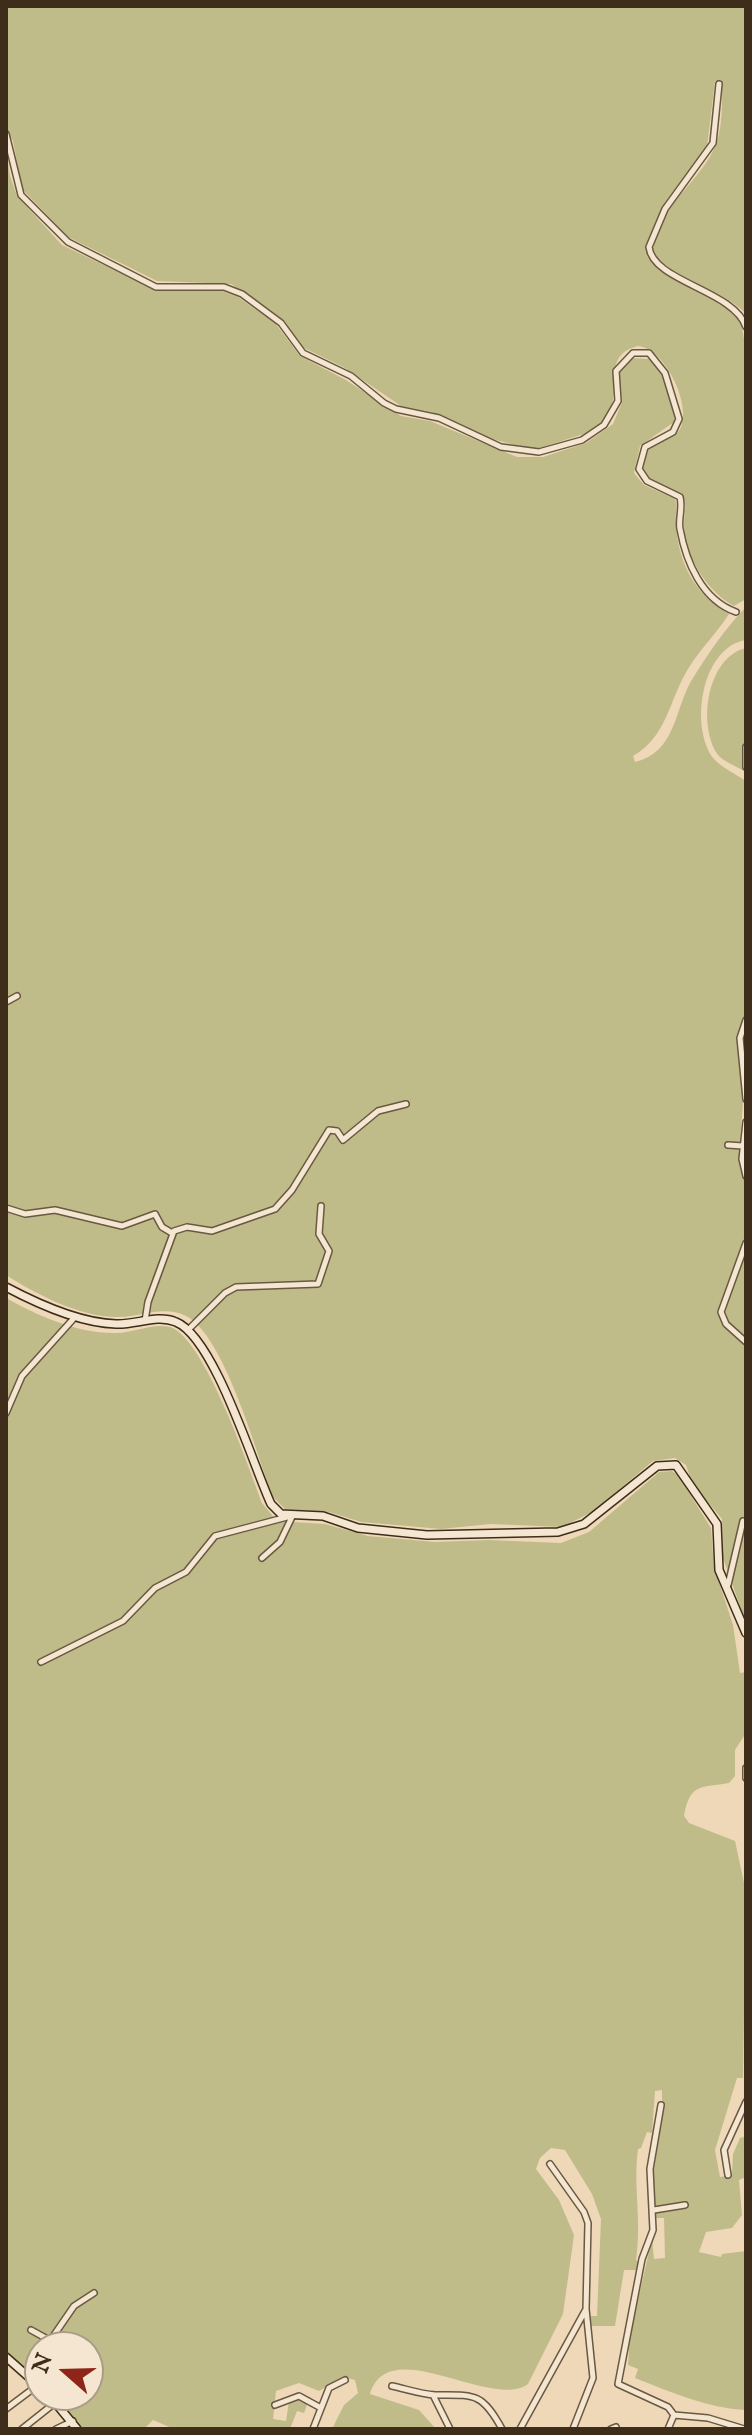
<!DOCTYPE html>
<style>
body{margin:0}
#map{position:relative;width:752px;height:2435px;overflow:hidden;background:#eed8b8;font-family:"IM FELL English",serif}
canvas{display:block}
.frame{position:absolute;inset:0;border:8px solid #3d2d1a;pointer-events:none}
.north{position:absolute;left:24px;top:2331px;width:80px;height:80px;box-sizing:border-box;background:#f4e6d1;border:2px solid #ab9c88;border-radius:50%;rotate:290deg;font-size:22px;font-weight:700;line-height:32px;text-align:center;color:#3d2d1a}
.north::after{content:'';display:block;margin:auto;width:28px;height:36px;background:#8f2418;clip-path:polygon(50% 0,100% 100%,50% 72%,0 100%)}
</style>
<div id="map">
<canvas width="752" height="2435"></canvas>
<div class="frame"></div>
<div class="north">N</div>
</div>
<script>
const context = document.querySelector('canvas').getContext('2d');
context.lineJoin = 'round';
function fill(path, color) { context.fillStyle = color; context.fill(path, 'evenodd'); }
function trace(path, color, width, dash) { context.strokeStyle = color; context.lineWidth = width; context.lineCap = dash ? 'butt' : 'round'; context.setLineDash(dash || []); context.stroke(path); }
fill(new Path2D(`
 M6,6h740v308c-24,-26 -74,-33 -93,-63 3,-45 48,-68 63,-107 7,-18 6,-44 6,-63h-7l-8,66 -42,55 -19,44c2,31 68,47 88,66 10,10 8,23 12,35v252l-12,7c-27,-14 -49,-50 -50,-81 0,-12 4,-20 -2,-31l-32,-14 -9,-11 8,-22c10,-7 27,-8 32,-20 10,-24 -16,-78 -43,-81 -35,9 -18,38 -27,63l-8,12 -19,13 -45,14h-13l-41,-11 -53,-25 -31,-6 -56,-38 -41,-20 -28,-33 -45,-31 -74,-3 -89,-44 -46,-48 -9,-48 -7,-12z
 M6,149l4,27 7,20 45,49 96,46h64l16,6 37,26 25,33 46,24 55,36 29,5 87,36h26l43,-14 27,-19 9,-22 -3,-29 13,-15 18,1c14,17 28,41 24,63l-34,24 -6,27 10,12 31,14c3,9 0,15 1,25 2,39 19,71 53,90 -12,19 -29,35 -41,55 -19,31 -21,68 -55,87l2,6c42,-10 39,-54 58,-84 14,-23 34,-52 53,-71v33c-45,7 -57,88 -32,119 8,9 22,15 32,22v233l-9,23 6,66 -4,52 7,32v46l-27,82 5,9 22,21v278l-23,-65 -1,-39 -30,-36 -6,-18 -11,-7 -22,3 -61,51 -30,15 -71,-3 -50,5 -80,-7 -32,-10 -44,-3 -13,-13c-15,-42 -48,-161 -86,-180 -21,-11 -44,0 -66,1 -36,2 -85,-23 -114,-42z
 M746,648l-2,123c-8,-5 -20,-9 -26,-16 -21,-30 -11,-98 28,-107z
 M746,1251v87l-20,-17 -3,-8z
 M6,1298c32,18 73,36 110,35 17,0 37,-10 54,-6 34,10 79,141 92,176l15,18 48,3 43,12 67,6 53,-2 73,3 28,-11 70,-60 13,-1 6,4 33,53 3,39 19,58 7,48 6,-1v61l-11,17v26l-6,7c-27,5 -39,-1 -45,33l5,7 46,18 11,51 -3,186h-6l-22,72 5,27 12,-2 1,-21 7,-16 6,-2v41l-7,3 3,35 -10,13 -26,4 -7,20 22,5 1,-3 24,-3v159c-39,-2 -75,-18 -111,-32l3,-9 -10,-4 2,-31 22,-95 2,20 11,-1 -1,-40h-8l-1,-6 31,-5 -31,3 -2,-34 9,-60v-26l-7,1 -3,42 -5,-1 -6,16 -3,1c-5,37 4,73 -2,111l2,2 -1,8h-13l-9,56h-24v-10h6l4,-97 -9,-25 -27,-44 -14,-2 -11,10 -4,11 23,31 15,35 -11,79 -35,70c-37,27 -139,-52 -158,10l49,16 17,19h-104l12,-24 14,-12 -3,-13 -12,-3 -24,14 -20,-8 -23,8 -3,28 13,2 3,-20 9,-2 10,3 -4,11 -7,-2 -7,18h-116l-21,-9 -9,9h-63l-18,-26 3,-8h7l10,10 15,-14 -10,-11v-33h-16l-8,-8 -10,8h-14v36l-34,-30z`), '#c0bc8a');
const street = new Path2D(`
 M719,84l-6,59 -48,66 -16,38c4,35 85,43 97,80
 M6,134l15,61 47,47 88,45h68l18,7 39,29 22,30 48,23 33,27 12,6 43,9 62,29 38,5 43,-12 22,-15 14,-24 -2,-30 17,-18h16l16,20 14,46 -6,13 -28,15 -6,22 8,12 33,16c3,12 -2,22 0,32 6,33 22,71 56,83
 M746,747v20
 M6,1002l11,-6
 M746,1020l-6,18 6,61
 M746,1122l-4,37 4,17
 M728,1145l15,1
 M6,1208l19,6 30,-4 67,16 33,-12 7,13 10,6
 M746,1243l-25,69 5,12 20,18
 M145,1321l3,-19 26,-71 13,-4 25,4 63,-22 17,-19 37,-60 8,1 6,9 35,-29 28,-7
 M188,1330l37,-37 11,-6 82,-3 11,-33 -10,-17 2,-28
 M6,1413l16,-37 53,-59
 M262,1558l18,-16 12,-25
 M728,1585l15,-64
 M41,1662l82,-41 32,-33 31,-16 29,-36 76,-20
 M746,1768v10
 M661,2105l-11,64 3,61 -11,29 -24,125 50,23 6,8 34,3 36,11
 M550,2164l34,48 4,11 -2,86 7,69 -20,51
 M728,2175l-4,-25 22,-48
 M654,2210l31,-5
 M31,2330l20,11
 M52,2347v-9l22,-32 20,-13
 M392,2386c14,3 29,8 43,9 39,0 47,-3 67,34
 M433,2395l17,34
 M60,2404l4,-9
 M275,2405l24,-9 22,12
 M6,2409l32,-24
 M22,2429l34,-27
 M56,2429l17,-8
 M313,2429l16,-41 16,-8
 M520,2429l65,-118
 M611,2429l5,-2
 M668,2429l6,-14`);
const secondary = new Path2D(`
 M6,1287c32,17 73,36 110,37 20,1 41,-10 60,-2 38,15 77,143 95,182l10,10 42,2 35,12 69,7 131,-3 26,-8 73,-58 19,-1 41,59 2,46 27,63
 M6,2357l34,30
 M49,2395l28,34`);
trace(street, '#695842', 8);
trace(secondary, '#3d2d1a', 10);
trace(street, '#f4e6d1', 5);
trace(secondary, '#f4e6d1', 7);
</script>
